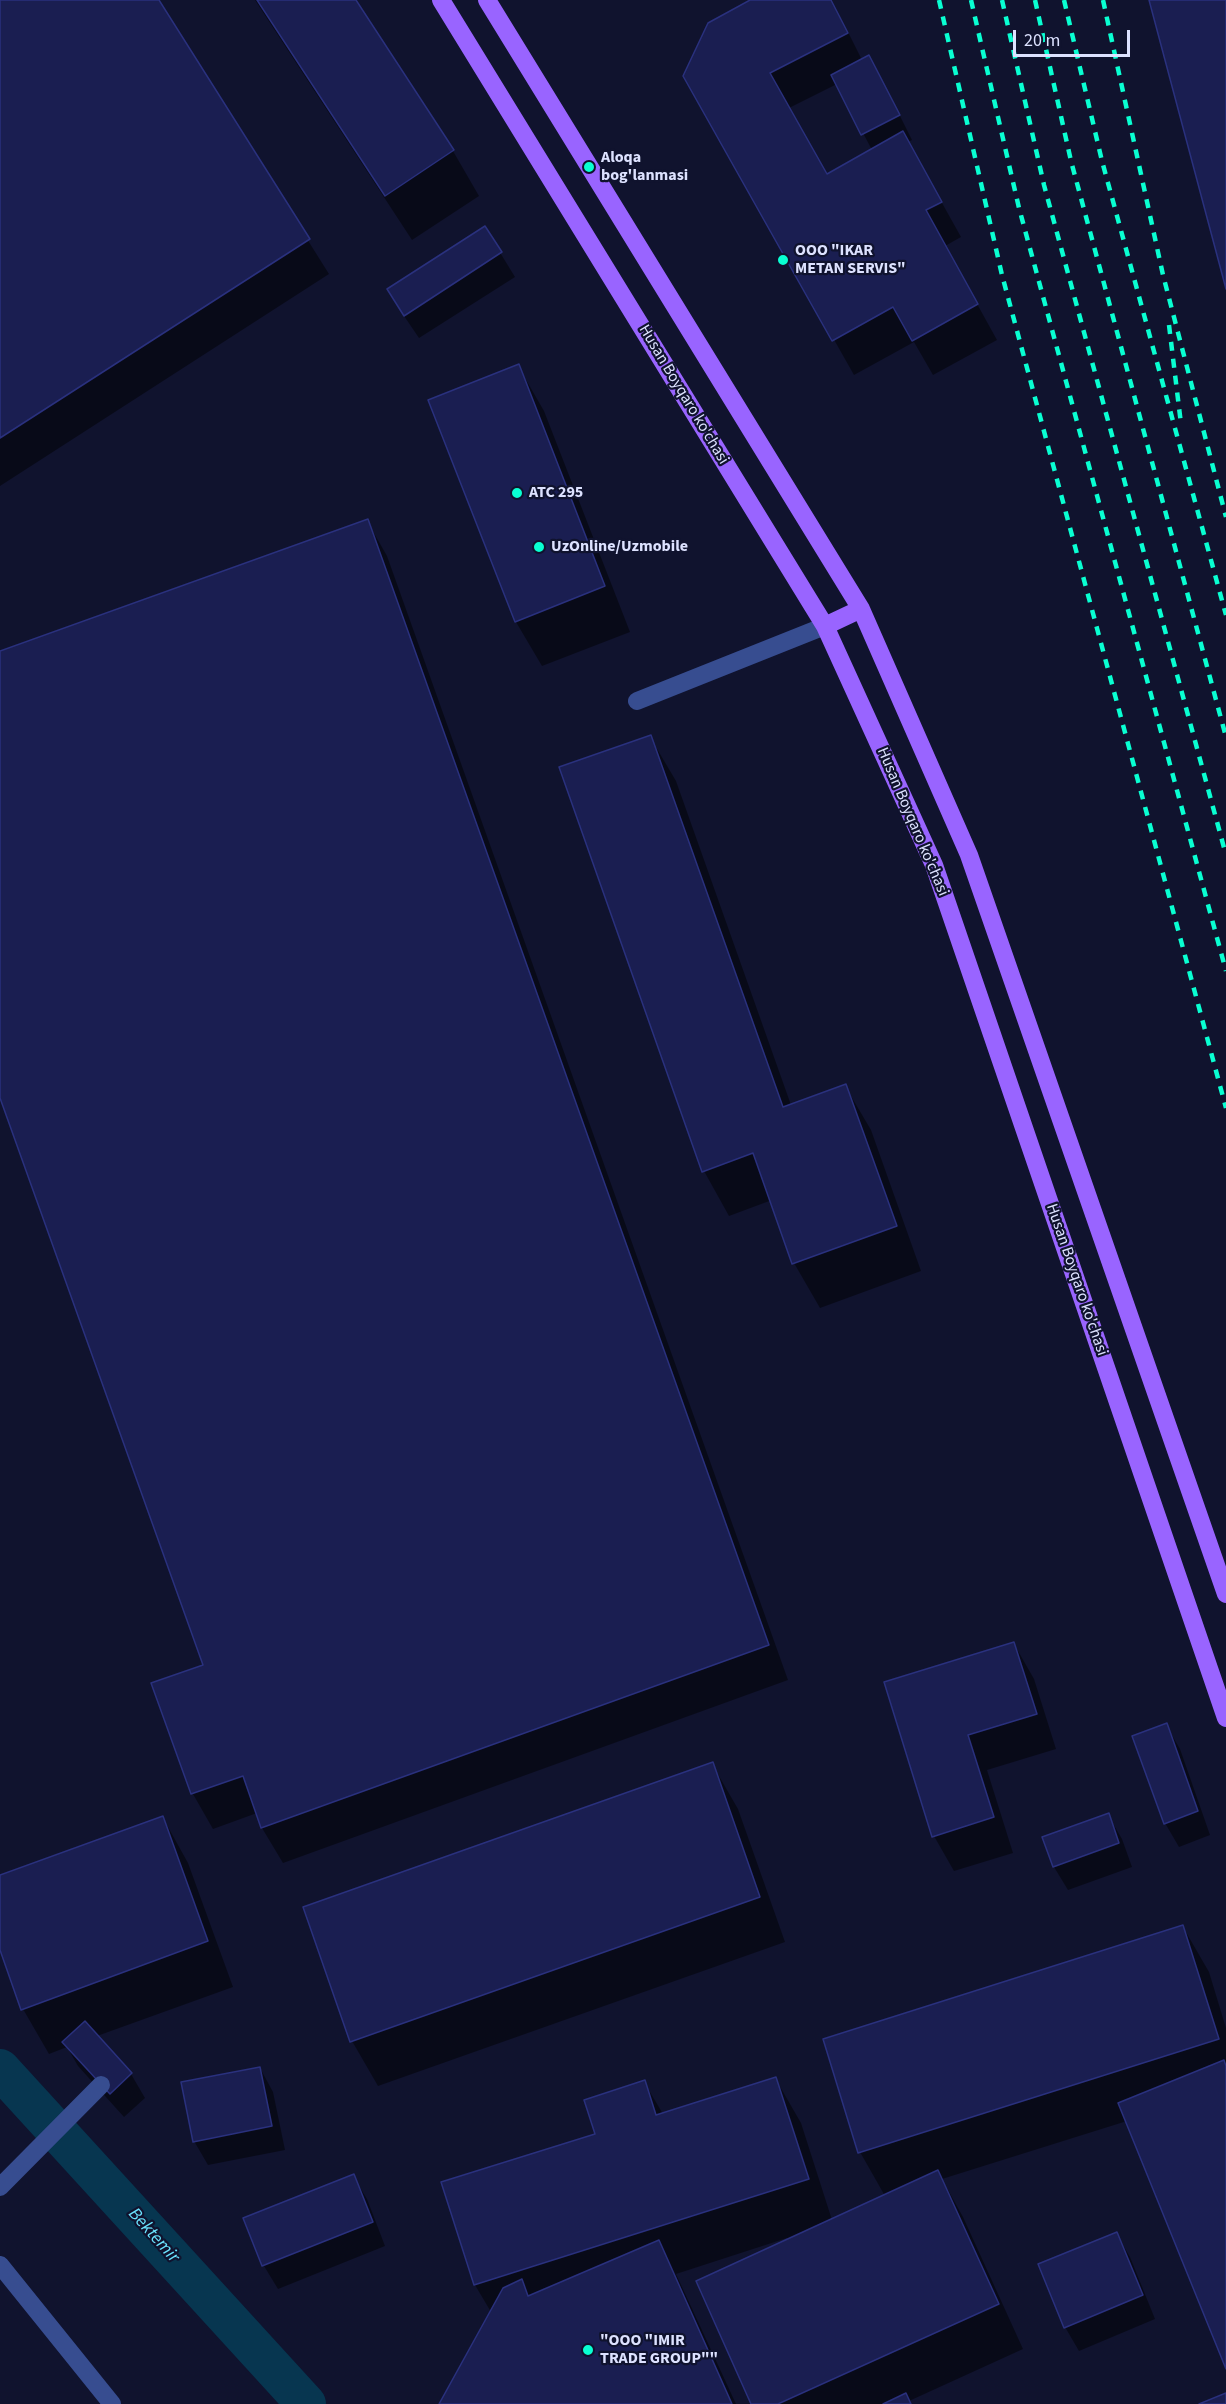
<!DOCTYPE html>
<meta charset="utf-8">
<style>
body{margin:0}
#map{position:relative;width:1226px;height:2404px;overflow:hidden;background:#10132e;font-family:"Source Sans 3",sans-serif}
canvas{display:block}
.scale{position:absolute;left:1013px;top:30px;width:117px;height:27px;box-sizing:border-box;border:3px solid #dde2ff;border-top:0;padding-left:8px;font-size:18px;line-height:21px;white-space:nowrap;color:#dde2ff;-webkit-text-stroke:4px #10132e;paint-order:stroke}
</style>
<div id="map">
<canvas width="1226" height="2404"></canvas>
<div class="scale">20 m</div>
</div>
<script>
const context = document.querySelector('canvas').getContext('2d');
context.lineJoin = 'round';
function fill(path, color) { context.fillStyle = color; context.fill(path, 'evenodd'); }
function trace(path, color, width, dash) { context.strokeStyle = color; context.lineWidth = width; context.lineCap = dash ? 'butt' : 'round'; context.setLineDash(dash || []); context.stroke(path); }
function label(font, color, halo, rows, align = 'center') {
  context.font = font + ' "Source Sans 3",sans-serif'; context.lineWidth = 4.5; context.setLineDash([]); context.textBaseline = 'middle'; context.strokeStyle = halo; context.fillStyle = color; for (const [text, x, y, turn = 0] of rows) {
    context.save(); context.translate(x, y); context.rotate((+turn || 0) * Math.PI / 180); context.textAlign = isNaN(turn) ? turn : align; if (halo) context.strokeText(text, 0, 0); context.fillText(text, 0, 0); context.restore();
  }
}
fill(new Path2D(`
 M0,0h157l172,274 -329,212z
 M255,0h99l99,151 26,45 -67,44z
 M753,0h79l30,60 20,20 30,60 -4,2 53,95 -16,9 52,94 -64,35 -19,-33 -60,33 -169,-299zM837,84l35,66 -45,26 -38,-68z
 M485,228l30,49 -96,61 -17,-25z
 M518,366l26,45 86,221 -88,34 -26,-44 -86,-221z
 M367,521l20,35 401,1124 -505,183 -21,-35 -5,-15 -44,16 -20,-35 -40,-110 51,-18 -204,-573v-440z
 M650,737l26,44 115,324 54,-19 26,44 50,141 -101,37 -26,-45 -22,-63 -43,16 -25,-45z
 M1014,1644l20,35 22,70 -69,21 26,83 -59,18 -20,-35 -48,-153z
 M1166,1725l14,24 30,86 -31,12 -14,-24z
 M712,1764l26,45 47,133 -407,144 -26,-45z
 M1108,1815l14,24 10,28 -64,23 -14,-23 -10,-29z
 M163,1818l25,45 45,124 -136,49 34,38 14,24 -21,19 -46,-51 -11,-19 -18,7 -26,-45 -23,-64v-68z
 M1183,1927l26,45 17,56v337l-99,-244 -185,58 21,38 60,132 -114,52 2,3h-158l34,-166 -111,36 60,130h-295l50,-92 -16,-27 -32,-102 154,-48 47,-53 19,32 112,-36 26,45 31,97 53,-24 -25,-44z
 M260,2068l13,24 12,58 -77,15 -14,-24z
 M353,2176l14,23 18,47 -107,43 -14,-23 -19,-47z
 M1116,2233l14,24 25,62 -76,32 -14,-24z`), '#0007');
trace(new Path2D(`
 M0,2069l306,335`), '#073650', 40);
const building = new Path2D(`
 M0,0h159l151,239 -310,199z
 M257,0h99l98,150 -69,46z
 M750,0h81l17,33 -78,40 57,101 76,-43 39,71 -16,8 52,94 -66,37 -19,-34 -61,34 -149,-265 25,-53z
 M1149,0h77v289z
 M869,55l31,60 -39,20 -30,-60z
 M485,226l17,26 -98,64 -17,-27z
 M519,364l86,222 -90,36 -87,-222z
 M368,519l401,1126 -508,183 -18,-52 -52,18 -40,-111 52,-18 -203,-567v-447z
 M651,735l132,372 63,-23 51,142 -105,38 -39,-111 -51,19 -143,-405z
 M1014,1642l23,72 -69,21 26,82 -62,20 -48,-155z
 M1167,1723l31,88 -34,13 -32,-88z
 M713,1762l47,135 -410,145 -47,-135z
 M1109,1813l10,30 -66,24 -11,-30z
 M163,1816l45,125 -187,69 -21,-60v-75z
 M1183,1925l36,114 -361,114 -35,-114z
 M85,2021l47,52 -22,21 -48,-52z
 M1224,2060l2,6v303l-108,-266z
 M260,2067l12,59 -79,16 -12,-60z
 M776,2077l33,102 -335,106 -33,-103 154,-48 -11,-34 61,-20 11,35z
 M938,2170l61,134 -221,100h-27l-55,-123z
 M354,2174l19,48 -111,44 -19,-48z
 M1117,2232l26,63 -79,33 -26,-64z
 M659,2240l73,164h-293l64,-116 19,-9 6,17z
 M906,2393l5,11h-28z
 M1226,2393v11h-27z`);
fill(building, '#1a1e51');
trace(building, '#2a317e', 1.5);
trace(new Path2D(`
 M637,701l188,-75
 M0,2187l101,-102
 M0,2265l112,139`), '#374d90', 18);
trace(new Path2D(`
 M441,0l384,626 109,239 292,853
 M487,0l374,609 108,246 257,739
 M825,626l36,-17`), '#9964ff', 18);
trace(new Path2D(`
 M939,0l63,275 224,833
 M971,0l48,208 207,763
 M1002,0l42,185 182,670
 M1035,0l36,161 155,576
 M1064,0l38,161 124,454
 M1103,0l60,275 63,242
 M1169,325l12,99`), '#09ffd2', 4.5, [9, 8]);
for (const [x, y, r, color] of [
 [589,167,6,"#09ffd2"],
 [783,260,6,"#09ffd2"],
 [517,493,6,"#09ffd2"],
 [539,547,6,"#09ffd2"],
 [588,2350,6,"#09ffd2"]
]) { const dot = new Path2D(); dot.arc(x, y, r, 0, 2 * Math.PI); context.fillStyle = color; context.fill(dot); trace(dot, '#10132e', 2); }
label('bold 16px', '#dde2ff', '#10132e', [
 ["Aloqa",601,158],
 ["bog'lanmasi",601,176],
 ["OOO \"IKAR",795,251],
 ["METAN SERVIS\"",795,269],
 ["ATC 295",529,493],
 ["UzOnline/Uzmobile",551,547],
 ["\"ООО \"IMIR",600,2341],
 ["TRADE GROUP\"\"",600,2359]
], 'left');
label('16px', '#dde2ff', '#10132e', [
 ["Husan Boyqaro ko'chasi",683,395,59],
 ["Husan Boyqaro ko'chasi",912,822,67],
 ["Husan Boyqaro ko'chasi",1076,1280,71]
]);
label('italic 18px', '#6be4ff', '#10132e', [
 ["Bektemir",153,2236,48]
]);
</script>
